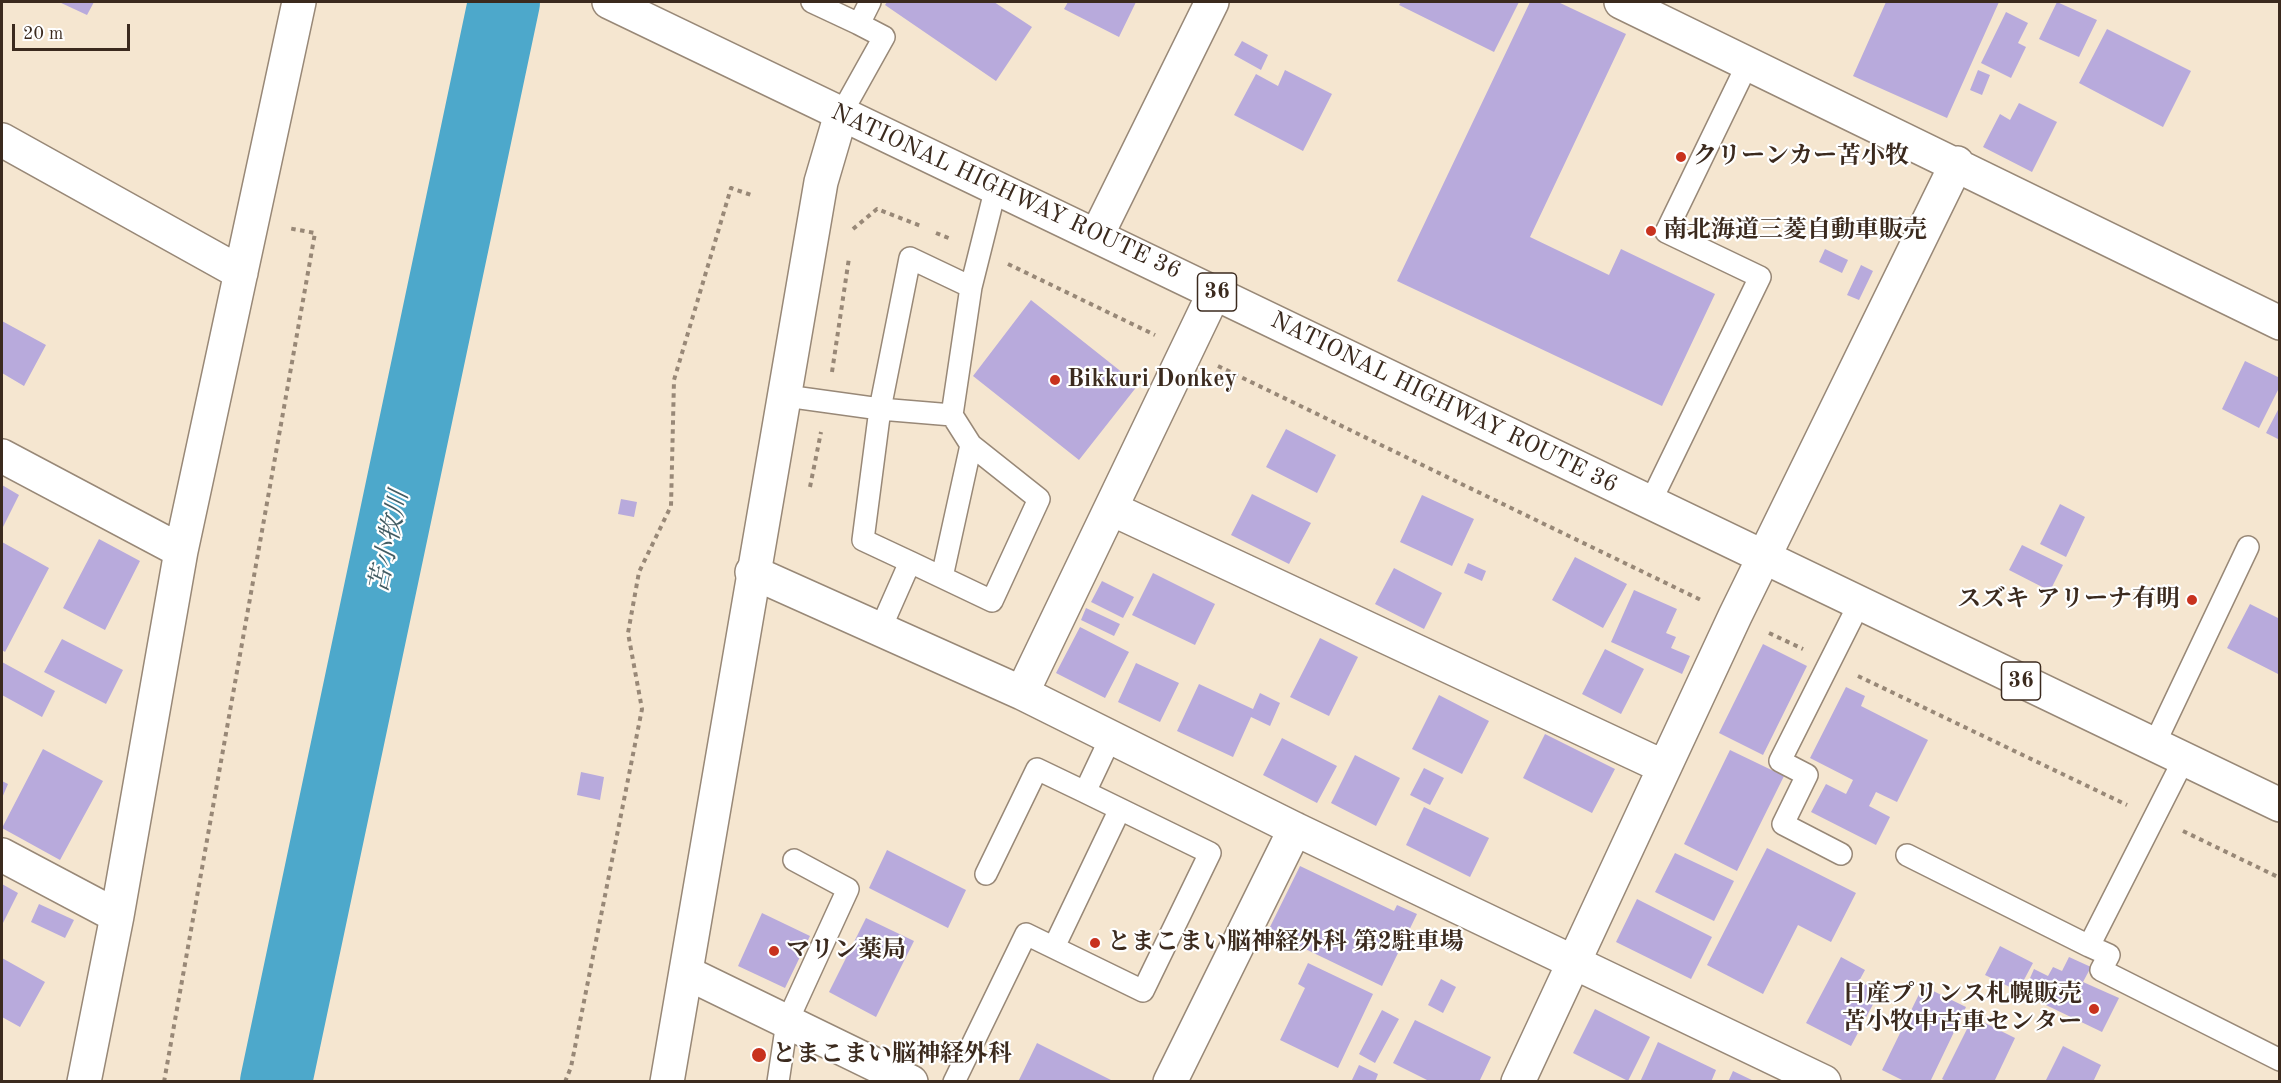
<!DOCTYPE html>
<meta charset="utf-8">
<style>
body{margin:0}
#map{position:relative;width:2281px;height:1083px;overflow:hidden;background:#f5e6d0;font-family:"Old Standard TT",serif}
canvas{display:block}
.frame{position:absolute;inset:0;border:3px solid #3b2a1e;pointer-events:none}
.scale{position:absolute;left:12px;top:24px;width:118px;height:27px;box-sizing:border-box;border:3px solid #3b2a1e;border-top:0;padding-left:8px;font-size:18px;line-height:21px;white-space:nowrap;color:#3b2a1e;-webkit-text-stroke:4px #fff;paint-order:stroke}
</style>
<div id="map">
<canvas width="2281" height="1083"></canvas>
<div class="frame"></div>
<div class="scale">20 m</div>
</div>
<script>
const context = document.querySelector('canvas').getContext('2d');
context.lineJoin = 'round';
function trace(path, color, width, dash) { context.strokeStyle = color; context.lineWidth = width; context.lineCap = dash ? 'butt' : 'round'; context.setLineDash(dash || []); context.stroke(path); }
function fill(path, color) { context.fillStyle = color; context.fill(path, 'evenodd'); }
function label(font, color, halo, rows, align = 'center') {
  context.font = font + ' "Old Standard TT","Noto Serif JP",serif'; context.lineWidth = 4.5; context.setLineDash([]); context.textBaseline = 'middle'; context.strokeStyle = halo; context.fillStyle = color; for (const [text, x, y, turn = 0] of rows) {
    context.save(); context.translate(x, y); context.rotate((+turn || 0) * Math.PI / 180); context.textAlign = isNaN(turn) ? turn : align; if (halo) context.strokeText(text, 0, 0); context.fillText(text, 0, 0); context.restore();
  }
}
trace(new Path2D(`
 M276,1082l228,-1080`), '#4da8cb', 72);
fill(new Path2D(`
 M59,2h35l-7,13z
 M887,2h107l38,25 -36,54 -111,-76z
 M1068,2h68l-17,35 -55,-28z
 M1401,2h118l-25,50 -95,-47z
 M1530,2h28l68,32 -96,203 79,38 12,-26 94,45 -53,112 -265,-125z
 M1886,2h113l-52,116 -94,-42z
 M2057,2l40,18 -18,37 -40,-18z
 M2006,12l22,11 -10,20 8,4 -15,31 -30,-15z
 M2107,29l84,42 -28,56 -84,-44z
 M1242,41l26,14 -7,15 -27,-15z
 M1285,70l47,24 -29,57 -69,-36 22,-41 22,12z
 M1978,70l12,5 -8,20 -12,-5z
 M2019,103l38,19 -25,50 -49,-25 17,-33 10,6z
 M1825,249l23,11 -6,13 -23,-11z
 M1861,265l12,6 -14,29 -12,-5z
 M1031,300l107,85 -59,75 -106,-84z
 M2,321l44,24 -22,41 -22,-13z
 M2245,361l35,17v8l-21,42 -37,-19z
 M2280,406v34l-14,-7z
 M1286,429l50,26 -19,38 -51,-26z
 M2,485l17,10 -17,34z
 M1252,494l59,29 -22,41 -58,-29z
 M1422,495l52,24 -22,47 -52,-24z
 M621,499l16,3 -3,15 -16,-3z
 M2060,504l25,13 -19,40 -26,-13z
 M99,539l41,22 -35,69 -42,-22z
 M2,542l47,26 -44,84 -3,-2z
 M2022,545l41,20 -13,26 -41,-21z
 M1575,557l52,27 -24,44 -51,-28z
 M1468,563l18,8 -4,10 -18,-8z
 M1394,568l48,25 -18,36 -49,-25z
 M1153,573l62,31 -20,41 -63,-30z
 M1102,581l32,16 -11,21 -32,-16z
 M1634,590l43,19 -11,24 10,4 -5,11 19,8 -8,18 -71,-32z
 M2250,604l30,15v56l-53,-27z
 M1086,608l34,16 -6,12 -33,-16z
 M1080,627l49,25 -24,46 -49,-25z
 M1320,638l38,19 -29,59 -39,-19z
 M62,639l61,31 -17,34 -62,-32z
 M1763,644l44,22 -44,89 -44,-22z
 M1605,649l39,20 -23,45 -39,-20z
 M2,662l53,29 -13,26 -40,-22z
 M1136,663l43,20 -19,39 -42,-20z
 M1199,684l54,25 7,-16 20,10 -10,23 -19,-9 -18,40 -56,-26z
 M1846,687l19,9 -4,10 67,34 -31,62 -21,-10 -7,14 21,11 -14,28 -65,-33 15,-28 20,10 7,-14 -43,-22z
 M1439,695l50,26 -27,53 -50,-25z
 M1545,734l70,35 -23,44 -69,-35z
 M1282,738l55,28 -20,37 -54,-28z
 M43,749l60,32 -43,79 -58,-32z
 M1730,750l54,26 -47,95 -53,-27z
 M1355,755l45,23 -24,48 -45,-23z
 M1424,768l20,10 -14,27 -20,-10z
 M581,772l23,5 -4,23 -23,-5z
 M2,781l6,3 -6,14z
 M1424,807l65,31 -19,39 -64,-32z
 M1767,848l89,45 -25,49 -33,-17 -35,69 -56,-29z
 M887,850l79,40 -18,38 -79,-40z
 M1675,853l59,28 -20,40 -59,-29z
 M1300,866l94,45 3,-6 20,9 -35,72 -114,-55z
 M2,884l16,9 -16,32z
 M1637,899l75,38 -21,42 -75,-37z
 M39,904l35,16 -9,18 -34,-16z
 M762,913l48,23 -25,52 -47,-22z
 M866,918l48,23 -38,76 -47,-25z
 M2000,946l33,17 -15,28 -33,-16z
 M1841,957l24,13 -6,11 21,10 -29,55 -45,-23z
 M2069,957l22,10 -8,15 36,16 -17,34 -79,-38 11,-25 14,7 5,-9 9,4z
 M2,958l43,24 -25,45 -18,-10z
 M1308,963l65,31 -35,74 -58,-28 25,-52 -7,-4z
 M1441,979l15,8 -13,26 -15,-8z
 M1923,986l43,21 -36,75h-24l-24,-12z
 M1595,1009l55,28 -22,44 -55,-28z
 M1382,1010l17,9 -24,44 -16,-9z
 M1973,1017l42,21 -21,44h-46l-6,-3z
 M1415,1020l76,37 -12,25h-48l-38,-19z
 M1658,1042l58,28 -5,12h-71z
 M1037,1043l78,39h-97z
 M2063,1046l38,19 -8,17h-48z
 M1359,1065l19,9 -3,8h-24z
 M1733,1071l23,11h-28z`), '#b8aadc');
const lane = new Path2D(`
 M812,2l47,22
 M841,114l43,-77 -25,-13 11,-22
 M786,396l94,13 -17,131 47,22 -30,68
 M952,415l-72,-6 30,-151 61,29
 M1650,503l110,-226 -94,-45 82,-169
 M910,562l82,39 47,-102 -68,-54
 M942,577l29,-132 -19,-30 19,-128 25,-100
 M2154,745l94,-198
 M1841,854l-58,-30 24,-49 -27,-14 79,-157
 M1907,855l182,91 95,-187
 M986,874l51,-105 48,23
 M2089,946l20,9 -8,15 179,90
 M1054,947l66,-138
 M778,1082l9,-60 61,-133 -54,-29
 M954,1082l72,-148 117,57 67,-138 -125,-61 26,-55`);
const street = new Path2D(`
 M1621,2l659,321
 M2,140l239,133
 M1097,235l115,-233
 M2,456l179,95
 M1112,509l552,258
 M752,572l270,121 273,136 529,253
 M1022,693l193,-402
 M2,855l115,61
 M687,973l224,109
 M84,1082l33,-166 64,-365 118,-549
 M1170,1082l125,-253
 M1518,1082l217,-466 222,-453`);
const secondary = new Path2D(`
 M667,1082l154,-900 20,-68`);
const highway = new Path2D(`
 M609,2l1671,803`);
trace(lane, '#988877', 24);
trace(street, '#988877', 36);
trace(secondary, '#988877', 36);
trace(highway, '#988877', 36);
trace(new Path2D(`
 M853,229l24,-20 44,17
 M936,233l15,6
 M1008,264l147,71
 M1218,366l485,235
 M832,372l17,-114
 M810,487l11,-55
 M1769,633l34,16
 M1858,676l269,129
 M2183,831l97,47
 M164,1082l151,-849 -27,-5
 M565,1082l6,-15 71,-358 -14,-76 11,-61 32,-66 3,-126 57,-192 23,8`), '#988877', 4, [4.5, 4.5]);
trace(lane, '#fff', 21);
trace(street, '#fff', 33);
trace(secondary, '#fff', 33);
trace(highway, '#fff', 33);
for (const [x, y, r, color] of [
 [1681,157,6,"#c8321e"],
 [1651,231,6,"#c8321e"],
 [1055,380,6,"#c8321e"],
 [2192,600,6,"#c8321e"],
 [1095,943,6,"#c8321e"],
 [774,951,6,"#c8321e"],
 [2094,1009,6,"#c8321e"],
 [759,1055,8,"#c8321e"]
]) { const dot = new Path2D(); dot.arc(x, y, r, 0, 2 * Math.PI); context.fillStyle = color; context.fill(dot); trace(dot, '#fff', 2); }
for (const [x, y, w] of [
 [1217,292,39],
 [2021,681,39]
]) { const box = new Path2D(); box.roundRect(x - w / 2, y - 19, w, 38, 4.5); context.fillStyle = '#fff'; context.fill(box); trace(box, '#3b2a1e', 1.5); }
label('bold 22px', '#3b2a1e', null, [
 ["36",1217,292],
 ["36",2021,681]
]);
label('bold 24px', '#3b2a1e', '#fff', [
 ["クリーンカー苫小牧",1693,157],
 ["南北海道三菱自動車販売",1663,231],
 ["Bikkuri Donkey",1067,380],
 ["スズキ アリーナ有明",2180,600,"right"],
 ["とまこまい脳神経外科 第2駐車場",1107,943],
 ["マリン薬局",786,951],
 ["日産プリンス札幌販売",2082,995,"right"],
 ["苫小牧中古車センター",2082,1023,"right"],
 ["とまこまい脳神経外科",772,1055]
], 'left');
label('24px', '#3b2a1e', '#fff', [
 ["NATIONAL HIGHWAY ROUTE 36",1006,192,25],
 ["NATIONAL HIGHWAY ROUTE 36",1444,403,26]
]);
label('italic 26px', '#425c63', '#fff', [
 ["苫小牧川",390,542,-78]
]);
</script>
